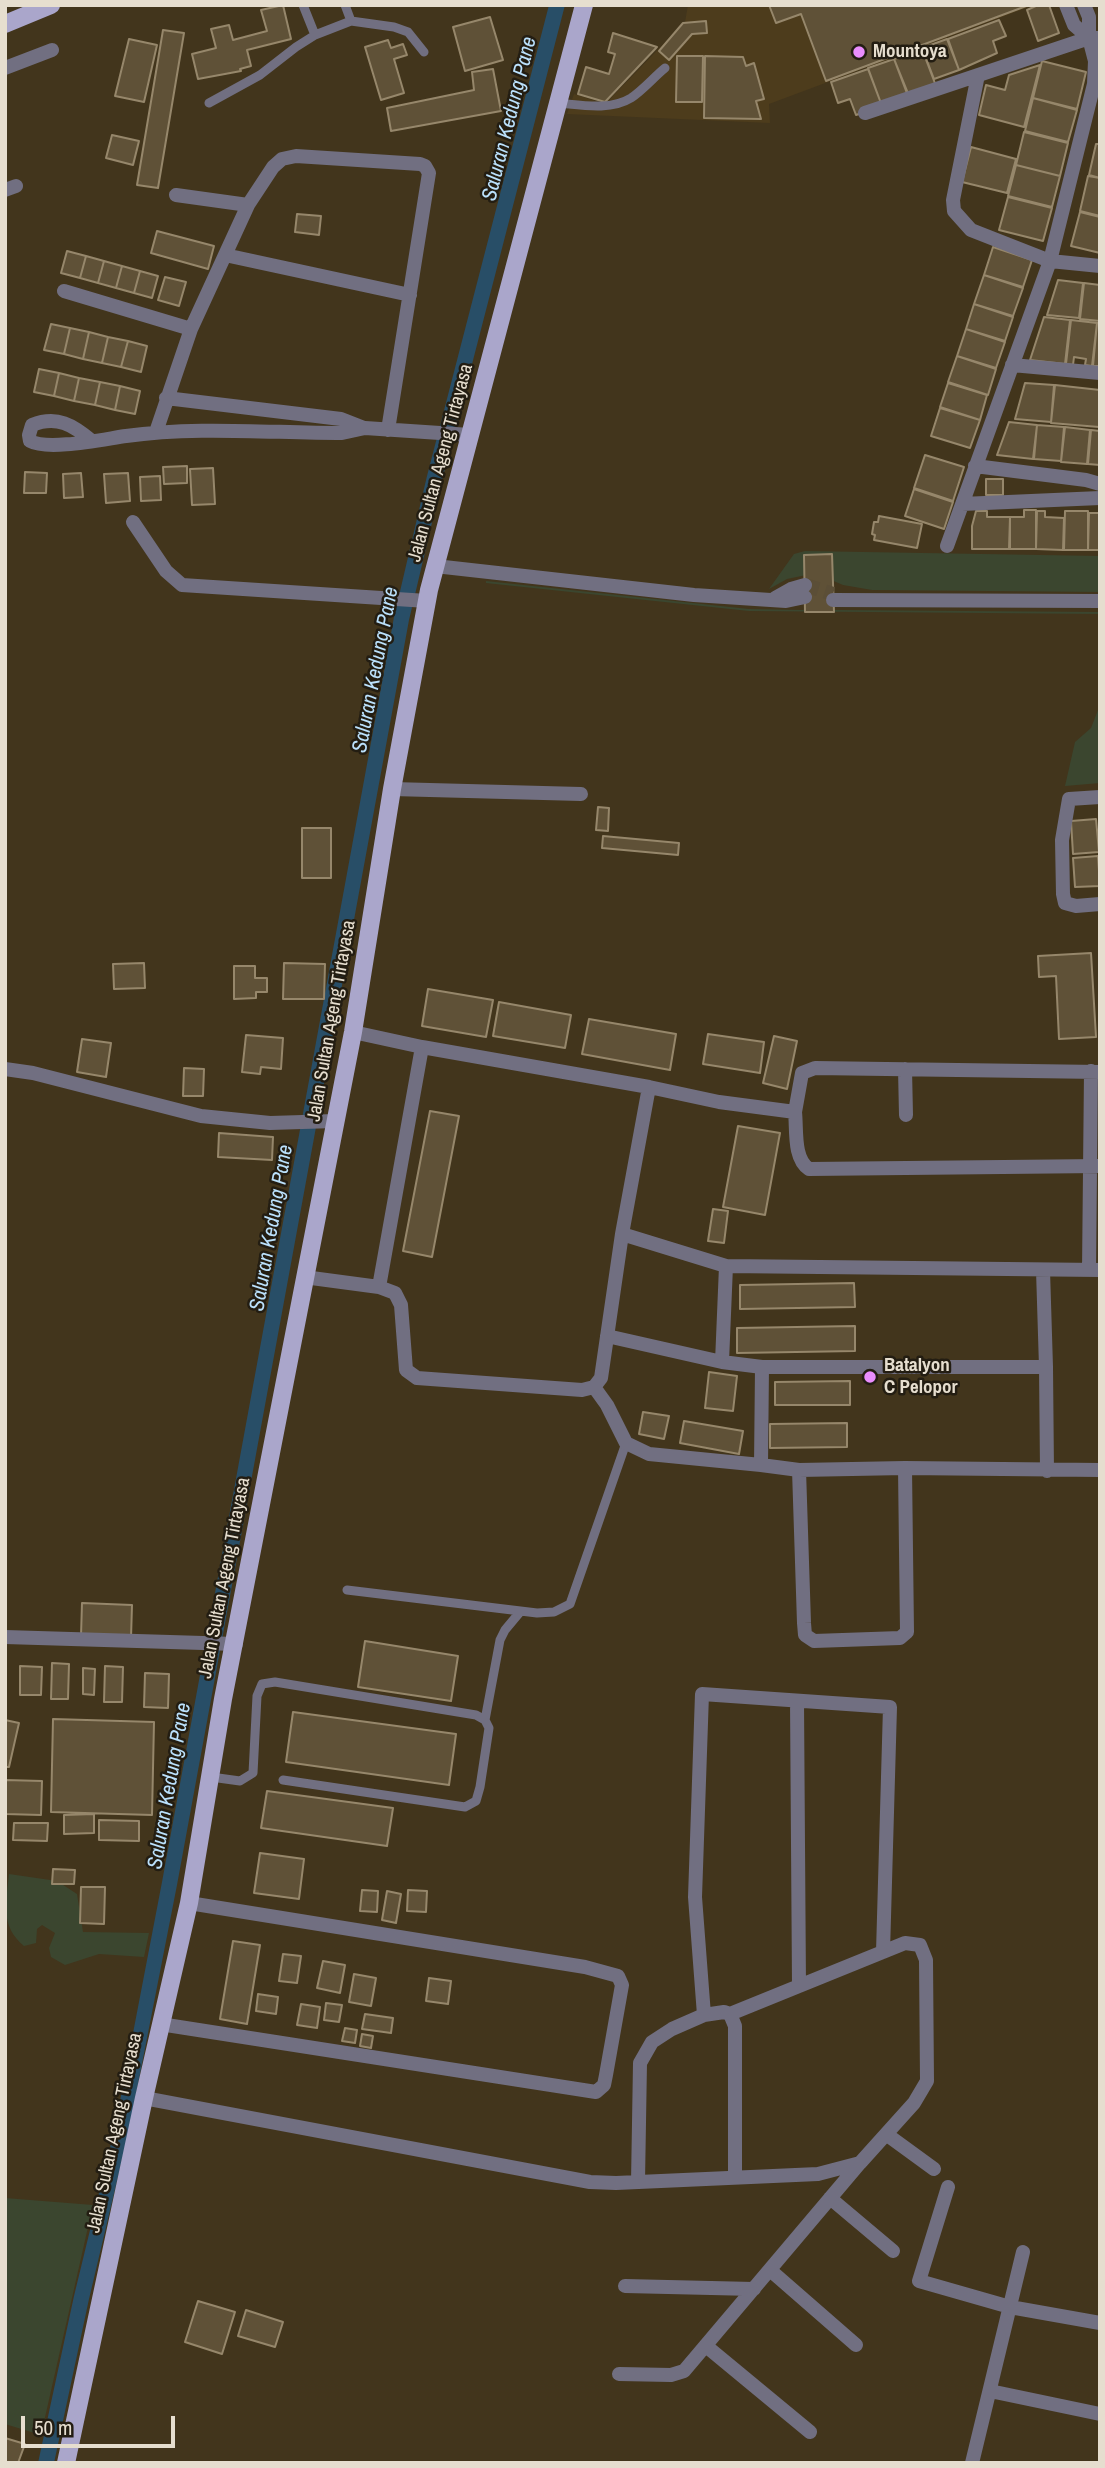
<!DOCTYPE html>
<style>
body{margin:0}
#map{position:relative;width:1105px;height:2468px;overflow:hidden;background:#42351c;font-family:"Archivo Narrow",sans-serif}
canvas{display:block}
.frame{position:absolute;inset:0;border:7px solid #e6decf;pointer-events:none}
.scale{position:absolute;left:21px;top:2416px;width:154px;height:32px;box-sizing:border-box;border:4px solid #e6decf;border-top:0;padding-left:9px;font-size:21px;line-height:24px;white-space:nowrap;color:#e6decf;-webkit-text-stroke:5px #231d12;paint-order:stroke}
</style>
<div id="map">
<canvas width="1105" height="2468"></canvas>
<div class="frame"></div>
<div class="scale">50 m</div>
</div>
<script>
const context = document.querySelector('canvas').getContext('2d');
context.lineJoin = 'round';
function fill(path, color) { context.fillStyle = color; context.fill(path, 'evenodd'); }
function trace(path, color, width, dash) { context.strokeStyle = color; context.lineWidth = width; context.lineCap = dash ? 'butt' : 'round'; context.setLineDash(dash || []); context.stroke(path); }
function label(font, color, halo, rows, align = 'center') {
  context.font = font + ' "Archivo Narrow",sans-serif'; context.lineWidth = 5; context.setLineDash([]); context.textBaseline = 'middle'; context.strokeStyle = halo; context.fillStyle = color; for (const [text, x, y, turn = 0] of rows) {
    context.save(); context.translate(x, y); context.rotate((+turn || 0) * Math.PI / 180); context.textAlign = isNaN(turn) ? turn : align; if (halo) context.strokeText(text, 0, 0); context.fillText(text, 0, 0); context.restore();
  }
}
fill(new Path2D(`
 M688,5h346l-265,99 1,19 -203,-9 7,-20 31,10 80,-82z`), '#4d3c1c');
fill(new Path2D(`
 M805,551l295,5v36l-228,-2 -29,-5 -19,-8 -13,-3 -24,5 -18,10 25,-35z
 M486,581l263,28 54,1 9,-4 18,1 6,3 264,2v2l-351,-3 -263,-28z
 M1100,705v78l-35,3 10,-44 16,-14z
 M9,1874l48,7 20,13 6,38 66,1 -5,24 -45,-3 -34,11 -14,-8 -2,-9 6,-15 -13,-8 -5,4 -1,14 -12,3c-24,-20 -18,-43 -15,-72z
 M5,2198l88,7 -52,230 -36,-11z`), '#3b462f');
fill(new Path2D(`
 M549,5h16l-123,475 -33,140 -232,1265 -48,245 -40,169 -35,164h-16l36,-167 41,-169 47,-245 232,-1265 33,-141z`), '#284e67');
const building = new Path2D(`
 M283,5l8,34 -44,11 4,16 -11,3 1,2 -43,8 -6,-25 24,-6 -5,-19 18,-4 4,15 34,-9 -6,-21z
 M769,5h260l-203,76 -25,-67 -25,9z
 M1038,5h11l10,28 -21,8 -11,-31z
 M490,17l13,43 -38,11 -12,-44z
 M999,20l7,16 -13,5 4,12 -38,17 -11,-31z
 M706,21l1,12 -15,1 -23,26 -10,-9 24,-28z
 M163,30l21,3 -26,155 -21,-3z
 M613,33l44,14 -52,55 -27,-8 8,-27 23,7 6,-20 -7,-2z
 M129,39l28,6 -13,57 -29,-6z
 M947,39l12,31 -25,9 -12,-31z
 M388,40l3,8 12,-4 4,11 -13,4 10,34 -23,7 -16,-53z
 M922,49l14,37 -27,10 -15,-37z
 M677,56h26l-1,46h-26z
 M705,56l38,1 3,9 8,-3 10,36 -8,2 5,18 -57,-1z
 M894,59l14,37 -26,10 -14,-38z
 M1042,61l44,11 -9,37 -44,-11z
 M1040,65l-16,62 -45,-12 7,-30 19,5 4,-15z
 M493,69l8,42 -110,20 -4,-23 87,-18 -2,-18z
 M868,69l14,37 -26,9 -6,-16 -12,4 -7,-21z
 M1033,98l44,12 -9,32 -43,-11z
 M1024,132l44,11 -8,33 -44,-11z
 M112,135l27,6 -6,24 -27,-7z
 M1096,144h4v34l-11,-3z
 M971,147l45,12 -9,34 -45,-11z
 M1016,165l44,11 -8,31 -44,-11z
 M1088,176l12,2v38l-20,-5z
 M1008,197l44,11 -9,33 -44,-11z
 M1080,212l20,5v36l-29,-7z
 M297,214l24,2 -2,19 -24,-3z
 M157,231l57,15 -6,23 -57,-16z
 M993,247l39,13 -9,27 -39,-12z
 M67,251l19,5 -6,22 -19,-5z
 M86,256l18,5 -6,22 -18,-5z
 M104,261l18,5 -6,22 -18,-5z
 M122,266l18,5 -6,22 -18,-5z
 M140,271l18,5 -6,22 -18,-5z
 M984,275l39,13 -10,28 -39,-12z
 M165,277l21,5 -7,24 -21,-6z
 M1058,280l25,3 -4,35 -32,-3z
 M1084,283l16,2v36l-20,-2z
 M974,304l39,13 -8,24 -39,-12z
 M1044,317l26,3 -5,44 -35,-4z
 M1071,320l26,3 -5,43 -7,-1 1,-6 -12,-2 -1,8 -7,-1z
 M1097,323h3v43h-7z
 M51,324l19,4 -6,26 -20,-4z
 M70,328l19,4 -6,27 -19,-5z
 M966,329l39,13 -9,26 -39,-12z
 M89,332l19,5 -6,26 -19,-4z
 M108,337l20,4 -7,26 -19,-4z
 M128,341l19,5 -6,26 -20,-5z
 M957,356l39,13 -8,26 -40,-13z
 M39,369l20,4 -5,23 -20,-4z
 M59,373l20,5 -5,23 -20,-5z
 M79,378l21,4 -5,23 -21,-4z
 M100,382l20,4 -5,24 -20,-5z
 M948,383l39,12 -7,25 -40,-13z
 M1025,383l29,2 -3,37 -36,-3z
 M1055,385l45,5 -1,37 -48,-4z
 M120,386l20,5 -5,23 -20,-4z
 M940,408l40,12 -10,28 -39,-12z
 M1009,422l28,3 -4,34 -36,-4z
 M1037,425l27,2 -3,34 -27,-2z
 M1065,427l25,3 -3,34 -26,-2z
 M1091,430l9,1v34l-12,-1z
 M925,455l39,12 -11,34 -39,-13z
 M187,466v17l-23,1 -1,-17z
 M213,468l2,36 -23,1 -2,-36z
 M25,472l22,1 -1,20h-22z
 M81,473l2,24 -19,1 -1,-24z
 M128,473l2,28 -24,2 -2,-29z
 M160,476l1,24 -20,1 -1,-24z
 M986,479h17v16h-17z
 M914,489l39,13 -9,27 -39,-13z
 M1024,510h12v39h-26v-32h14z
 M976,511h11v6h23l-1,32h-37v-23z
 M1037,511h8v6l19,1 -1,32 -27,-1z
 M1065,511h23v39h-24z
 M1089,513h11v37h-12z
 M879,516l43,8 -5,24 -43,-8 1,-5 -3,-1 2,-12h4z
 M832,554l2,58h-29l-1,-57z
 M598,807l11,1 -1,23 -12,-1z
 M1096,819l3,33 -26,2 -2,-33z
 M302,828h29v50h-29z
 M603,836l76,7 -1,12 -76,-7z
 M1098,856l2,30 -25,1 -2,-29z
 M1091,953l5,84 -37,2 -3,-63 -17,1 -1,-21z
 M144,963l1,25 -31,1 -1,-25z
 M284,963l41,1 -1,35h-41z
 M234,966h21v12h12v14h-11v6l-22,1z
 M428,989l65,11 -7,37 -64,-11z
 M499,1002l72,13 -6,33 -72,-12z
 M589,1019l87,15 -6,36 -88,-16z
 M708,1034l56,8 -4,31 -57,-9z
 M246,1035l37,3 -2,31 -20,-2 -1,7 -18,-2z
 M774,1036l23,5 -10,48 -24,-6z
 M82,1039l29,4 -5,34 -29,-5z
 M184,1068l20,1 -1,27h-20z
 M430,1111l29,5 -27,141 -29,-6z
 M738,1126l42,7 -15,82 -42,-8z
 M219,1133l54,4 -1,23 -54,-3z
 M713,1209l15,2 -4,32 -16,-2z
 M854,1283l1,24 -115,2v-24z
 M855,1326v25l-118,2v-25z
 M709,1372l28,4 -4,35 -28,-3z
 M850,1381v24h-75v-23z
 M643,1412l26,4 -5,23 -25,-5z
 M684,1421l59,10 -4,23 -59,-11z
 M847,1423v24l-77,1v-24z
 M82,1603l50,2 -1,33 -50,-2z
 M365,1641l93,15 -7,45 -93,-14z
 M52,1663l17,1 -1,35h-17z
 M20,1666l22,1 -1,28h-21z
 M105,1666l18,1 -1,35h-18z
 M83,1668l12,1 -1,26 -11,-1z
 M145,1673l24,1 -1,34 -24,-1z
 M293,1712l163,22 -7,51 -163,-23z
 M53,1719l101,3 -2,93 -101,-3z
 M5,1720l14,3 -10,44h-4z
 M5,1780l37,1 -1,34 -36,-1z
 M267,1791l126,17 -6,38 -126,-18z
 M94,1814v19l-30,1v-19z
 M99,1820l40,1v20l-40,-1z
 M14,1823h34l-1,18 -34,-1z
 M260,1853l44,6 -5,40 -45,-6z
 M53,1869l22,1 -1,14h-22z
 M81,1887h24l-1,37 -24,-1z
 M362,1890l16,1 -1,21 -17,-1z
 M408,1890l19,1 -1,21 -19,-1z
 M387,1891l14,3 -5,29 -14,-3z
 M233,1941l27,4 -13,79 -27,-5z
 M283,1954l18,2 -4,27 -18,-2z
 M323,1961l22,4 -5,28 -23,-5z
 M354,1974l22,4 -5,28 -22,-4z
 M429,1978l22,3 -3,23 -22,-3z
 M258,1994l20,3 -2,17 -20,-3z
 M326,2003l16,2 -3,17 -15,-2z
 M301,2004l19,3 -3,21 -20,-3z
 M365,2014l28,4 -2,15 -29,-4z
 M345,2028l12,2 -2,13 -13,-2z
 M362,2034l11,2 -2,12 -11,-2z
 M198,2301l37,11 -13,42 -37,-12z
 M246,2310l37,12 -8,25 -37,-11z
 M5,2438l20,6 -7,19h-13z`);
fill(building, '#5f5137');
trace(building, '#96876b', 2);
trace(new Path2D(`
 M805,585l28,9`), '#5b4e37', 14, [14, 7]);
trace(new Path2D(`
 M303,5l12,30
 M345,5l6,16
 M209,103l51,-28 36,-28 19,-12 36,-14 43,6 14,5 16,20
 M558,103c23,2 52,8 73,-5 12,-8 23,-21 34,-30
 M347,1590l190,23 17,-1 16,-8 56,-161
 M485,1720l15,-80 5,-10 15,-18
 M211,1777l29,4 13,-8 4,-77 5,-12 13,-2 201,33 9,5 4,8 -9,59 -4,14 -11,6 -182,-27`), '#716f81', 9);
trace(new Path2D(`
 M1066,5l8,20 15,13
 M5,68l47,-18
 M978,75l-25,125 1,11 17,19 79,31 50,5
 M865,113l224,-75h11
 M5,190l11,-4
 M176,195l72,10
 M225,255l185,40
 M64,291l127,38
 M1012,365l88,8
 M166,398l175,21 23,9
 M156,432l35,-103 57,-124 25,-38 9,-8 14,-3 124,8 5,2 4,7 -41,257
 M92,441c-19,-16 -35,-26 -60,-16l-3,10 1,6c18,10 74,-2 96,-5 70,-10 145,-3 216,-3l23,-5 105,7
 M975,466l111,14 14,4
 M962,504l138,-6
 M133,522l33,49 16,14 245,16
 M947,546l103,-285 44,-177 1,-23 -6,-23v-21l-5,-12
 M435,566l259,29 92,6 19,-4
 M775,598l16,-9 14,-4
 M833,600l267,1
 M392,789l189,5
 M1100,797l-31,2 -7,41 1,54 2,9 11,3 24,-2
 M353,1032l69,15 227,40 70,15 76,10 7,-39 13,-5 285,4
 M5,1069l28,4 168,43 69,7 65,-2
 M905,1069l1,46
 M795,1112c2,18 -2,46 14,57l291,-3
 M622,1234l104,32 374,4
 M726,1266l-4,96 40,5h284l-3,-97
 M1089,1270l2,-199
 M304,1277l75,10 16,6 6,12 5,65 11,8 165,12 12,-3 7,-9 21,-144 27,-147
 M379,1287l43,-240
 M607,1336l115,26
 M762,1367l-1,98 38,5 106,-2 195,2
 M1046,1367l1,104
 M594,1387l13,18 19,38 23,11 112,11
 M799,1470l5,153 1,12 9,6 86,-3 7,-6 -2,-164
 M5,1637l231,7
 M797,1701l2,285
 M704,2015l-9,-118 7,-203 188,13 -7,245
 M160,2024l436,68 8,-7 2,-10 16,-90 -4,-9 -33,-9 -396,-64
 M144,2098l446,84 26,1 202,-9 42,-11 54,-60 13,-22 -1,-121 -6,-15 -15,-2 -175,71
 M886,2134l48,35
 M638,2182l2,-119 12,-21 20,-13 32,-14 20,-3 6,2 5,12v150
 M948,2187l-29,94 91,26 90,16
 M830,2198l63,53
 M770,2270l86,75
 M625,2286l129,3
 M706,2346l104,86
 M619,2374l52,1 13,-4 175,-207
 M990,2391l110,23
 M972,2463l51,-211`), '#716f81', 14);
trace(new Path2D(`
 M5,24l46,-19
 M66,2463l78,-365 45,-195 34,-204 130,-667 39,-243 37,-199 155,-585`), '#aaa6cb', 18);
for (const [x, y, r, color] of [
 [859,52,7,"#ea8dfd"],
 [870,1377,7,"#ea8dfd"]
]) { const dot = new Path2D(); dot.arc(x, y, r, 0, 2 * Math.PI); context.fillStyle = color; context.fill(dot); trace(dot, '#231d12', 2.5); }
label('bold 19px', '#e6decf', '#231d12', [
 ["Mountoya",873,52],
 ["Batalyon",884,1366],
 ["C Pelopor",884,1388]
], 'left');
label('19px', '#e6decf', '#231d12', [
 ["Jalan Sultan Ageng Tirtayasa",441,463,-75],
 ["Jalan Sultan Ageng Tirtayasa",332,1021,-80],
 ["Jalan Sultan Ageng Tirtayasa",225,1578,-79],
 ["Jalan Sultan Ageng Tirtayasa",115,2133,-78]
]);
label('italic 21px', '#bbe1fc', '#231d12', [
 ["Saluran Kedung Pane",510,119,-76],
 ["Saluran Kedung Pane",376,670,-79],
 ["Saluran Kedung Pane",272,1228,-80],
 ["Saluran Kedung Pane",170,1786,-80]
]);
</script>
